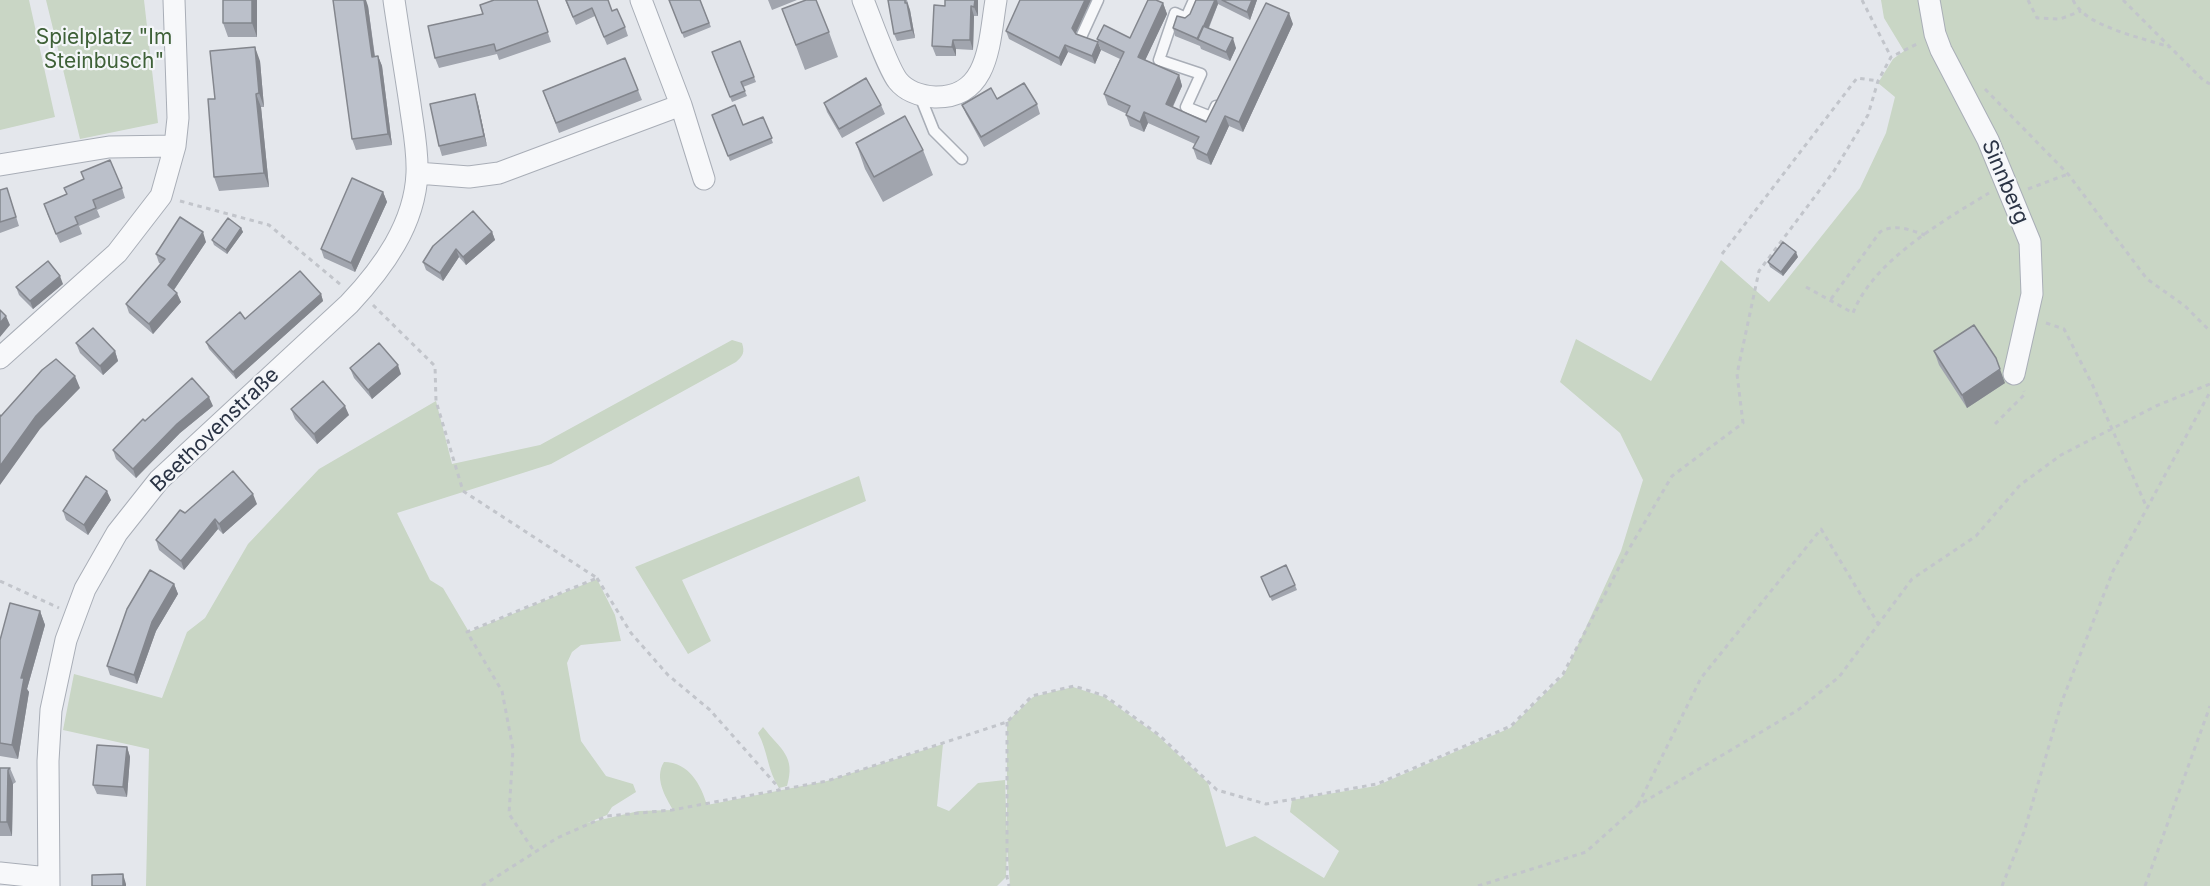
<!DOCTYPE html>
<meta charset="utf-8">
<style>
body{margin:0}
canvas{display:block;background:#e4e7ec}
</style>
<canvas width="2210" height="886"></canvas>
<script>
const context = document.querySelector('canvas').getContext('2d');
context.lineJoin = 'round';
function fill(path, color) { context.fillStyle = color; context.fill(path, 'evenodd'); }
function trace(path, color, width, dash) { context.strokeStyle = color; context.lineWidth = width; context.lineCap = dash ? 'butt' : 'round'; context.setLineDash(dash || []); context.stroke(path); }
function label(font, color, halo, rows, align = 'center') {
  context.font = font + ' Inter,sans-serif'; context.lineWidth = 4.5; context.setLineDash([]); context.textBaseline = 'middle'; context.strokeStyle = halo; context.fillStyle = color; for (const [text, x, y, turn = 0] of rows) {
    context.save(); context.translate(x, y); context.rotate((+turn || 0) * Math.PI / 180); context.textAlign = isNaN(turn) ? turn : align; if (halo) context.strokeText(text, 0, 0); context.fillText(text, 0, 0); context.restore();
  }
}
fill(new Path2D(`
 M0,0h29l26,117 -55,13z
 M46,0h98l14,123 -78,16z
 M1881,0h329v886h-1200l-3,-40 -1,31 -9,9h-851l3,-137 -86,-19 11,-56 88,24 25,-66 18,-14 43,-74 71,-75 117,-68 16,63 88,-19 192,-105 10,3c3,9 1,13 -6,19l-185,102 -154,49 33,67 13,8 26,44 128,-53 18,36 6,26 -40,4 -9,7 -5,11 14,78 25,35 27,8 3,8 -24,15 -5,8 -20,8 52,-12 34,-1c-8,-14 -19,-32 -9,-48 25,0 37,23 43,43l120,-24 116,-37 -6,62 12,5 29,-28 27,-3 2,58v-116l26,-25 19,-5 21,-5 31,10 53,38 51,48 18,64 29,-11 69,42 15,-27 -49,-39 2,-12 84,-14 134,-58 54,-53 57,-124 22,-71 -23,-47 -60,-51 16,-43 75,42 70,-121 48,42 91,-114 26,-55 9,-36 -17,-14 15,-24 11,-8 -20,-33z
 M859,476l7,25 -184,79 29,61 -23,13 -53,-87z
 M763,727c18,23 33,29 24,59l-8,2c-12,-18 -11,-37 -21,-55z`), '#c9d6c5');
const service = new Path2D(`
 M1194,0l-8,18 -11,-5 -16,47 42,14 -15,33 25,10 5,-11
 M1082,35l16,-35
 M920,96l14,35 28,28`);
const minor = new Path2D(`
 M863,0c7,17 25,69 35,81 9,11 23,15 37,16 55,1 54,-56 61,-97
 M1929,0l6,34 6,16 47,90 42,102 2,52 -18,80
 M681,105l23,74
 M0,165l109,-18 66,-1
 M417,173l52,4 30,-4 182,-68 -40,-105
 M0,358l117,-105 44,-57 14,-50 3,-28 -4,-118
 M0,873l48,5
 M49,886l-1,-125 3,-51 15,-70 19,-51 32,-56 42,-53 190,-176c34,-36 66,-80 68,-131 1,-23 -4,-46 -7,-69 -5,-34 -11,-69 -16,-104`);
trace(service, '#a9aeb7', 13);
trace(minor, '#a9aeb7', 23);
trace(new Path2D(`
 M1862,0l29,57
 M2028,0l9,18 23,1 21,-8
 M2073,0c12,27 68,37 96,47
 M2123,0l80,80 7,4
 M1985,89l83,85 79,105 38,27 25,25
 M2028,189l40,-15
 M180,201l89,24 72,60
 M1722,254l135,-176 21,3
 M1806,287l47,26c20,-52 90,-92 136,-120
 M1831,299l49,-67c15,-9 30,-2 45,3
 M373,305l62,61 1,35 27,90 134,87 -130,54 35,59 11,58 -4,65 25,37
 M2046,323l18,6 29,57 54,122
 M1995,424l30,-30 -1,-3
 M597,578l34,55 37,42 42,35 69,78
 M0,581l59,27
 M1007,722v155l2,9
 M1638,805l63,-127 120,-149 58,96
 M482,886l75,-48 50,-22 65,-6 155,-29 180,-59 25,-26 42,-10 31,10 54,39 58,55 49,14 111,-20 134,-58 52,-52 63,-120 46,-78 71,-53 -6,-49 22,-103 75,-100 34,-56 10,-34 13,-24 28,-14
 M1478,886l108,-34 51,-46 161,-96 41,-33 73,-98 64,-43 44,-51 41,-30 95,-49 54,-22
 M2002,886l22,-54 38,-131 51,-130 97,-179
 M2145,886l65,-180`), '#c2c5cb', 3, [4.5, 4.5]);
trace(service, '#f7f8fa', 10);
trace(minor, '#f7f8fa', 21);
fill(new Path2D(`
 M223,0h34v37h-29l-5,-14z
 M537,0l14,42 -52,18 -2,-6 -58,14 -4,-10 48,-44z
 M565,0h43l4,11 13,16 3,9 -21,9 -12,-29 -19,9z
 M669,0h31l11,27 -27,11z
 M768,0h29l-25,10z
 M888,0h19l3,10 5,28 -18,3 -3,-7z
 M945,0h33v16h-4l-1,34 -17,-1v7h-20l-4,-10 13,-40z
 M1196,0h61l-7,20 -32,-16 -9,24 27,20 -6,13 -29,-12 -1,-3 -25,-10 -2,-8 17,-14z
 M1163,3l4,11 -22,46 34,15 3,11 -9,21 33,15 87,-98 -50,108 -14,-6 -18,39 -14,-6 -4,-11 2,-4 -47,-21 -4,9 -14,-6 -4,-11 1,-1 -19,-9 -4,-11 16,-35 -19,-9 -4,-11 33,-1z
 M368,6l7,50h3l4,10 10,79 -36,5 -4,-11z
 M782,9l47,23 9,25 -33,13z
 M1006,31l69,3 26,16 -6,14 -27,-12 -7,14 -52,-27z
 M740,41l16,41 -13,5 4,9 -15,6 -20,-50z
 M625,58l17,42 -83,33 -16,-42z
 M260,61l4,46h-3l8,80 -50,4 -5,-14z
 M997,99l40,5 3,10 -56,33 -18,-33 -4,-9z
 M824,103l57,2 4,9 -43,24 -15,-26z
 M478,104l9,42 -45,10 -3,-10z
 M712,115l31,10 20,-8 10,26 -43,18z
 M856,143l67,7 10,25 -50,27 -18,-33z
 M122,188l3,10 -28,12 3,7 -21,9 3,8 -22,9 -13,-30z
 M0,190l10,7 9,29 -19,7z
 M383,192l4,10 -32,70 -31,-14 -3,-9z
 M241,228l2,4 -16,22 -13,-9 -2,-5z
 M492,232l3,8 -29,25 -7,-8 -16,24 -17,-11 -3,-8z
 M206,242l-32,48 7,12 -28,32 -24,-21 -3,-9 35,-40 -2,-1 -3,-9z
 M1798,257l-15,19 -13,-9 -2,-5z
 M63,284l-30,25 -14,-14 -3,-8z
 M321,294l2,7 -87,78 -27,-30 -3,-7 39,-23z
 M76,343l39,8 3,10 -15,14 -23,-22z
 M1934,351l71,32 -38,25 -28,-43z
 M350,368l51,6 -29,25 -18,-21z
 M213,406l-33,27 -44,45 -20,-19 -3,-9 32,-29z
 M291,409l58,6 -32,29 -22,-25z
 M111,500l-23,35 -22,-15 -3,-9z
 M257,504l-34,30 -5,-5 -34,41 -25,-20 -3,-10 29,-27z
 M1261,577l34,8 2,5 -25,11z
 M174,584l4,10 -22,37 -19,53 -27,-9 -3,-9z
 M40,611l5,14 -18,64 2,3 -11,67 -18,-3v-116z
 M127,747l3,10 -3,40 -30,-3 -4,-9z
 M0,768h10l6,14 -3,2 -1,52h-12z`), '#a1a5ae');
fill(new Path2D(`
 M252,0h5v37l-5,-14z
 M364,0h2l2,6 8,61 -4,-10z
 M975,0h3v16l-4,-9z
 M1085,0h6l-16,35 -3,-7z
 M1215,0h2l1,4 -15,37 -5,-2z
 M1252,0h5l-7,20 -3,-8z
 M907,3l3,7 5,28 -3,-8z
 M1163,3l4,11 -25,53 -4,-10z
 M971,6l3,10 -1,34 -3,-10z
 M1289,13l4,11 -50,108 -4,-10z
 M1233,38l3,10 -6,13 -4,-9z
 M953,40l3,9v7l-4,-9z
 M1098,42l3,8 -6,14 -3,-8z
 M1065,45l3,7 -7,14 -2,-8z
 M255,47l5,14 4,46 -5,-14z
 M378,56l4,10 10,79 -4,-11z
 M1179,75l3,11 -13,28 -3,-10z
 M256,94l5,13 8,80 -5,-14z
 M475,94l3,10 9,42 -3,-10z
 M1144,112l4,11 -4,9 -4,-10z
 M1225,116l4,10 -18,39 -4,-10z
 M383,192l4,10 -32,70 -4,-9z
 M241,228l2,4 -16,22 -1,-4z
 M203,232l3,10 -35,52 -3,-9z
 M492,232l3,8 -29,25 -3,-8z
 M456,249l3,8 -16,24 -3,-8z
 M1796,252l2,5 -15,19 -2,-4z
 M60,276l3,8 -30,25 -3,-8z
 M177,293l4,9 -28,32 -4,-10z
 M321,294l2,7 -87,78 -3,-7z
 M6,316l4,9 -10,12v-14z
 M115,351l3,10 -15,14 -3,-9z
 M1996,358l9,25 -38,25 -5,-13z
 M398,365l3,9 -29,25 -4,-9z
 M75,376l5,12 -40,41 -40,56v-19l36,-50z
 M209,397l4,9 -33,27 -44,45 -3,-9 44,-45z
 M345,406l4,9 -32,29 -3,-10z
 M107,491l4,9 -23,35 -4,-10z
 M253,494l4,10 -34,30 -4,-10z
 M215,519l3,10 -34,41 -3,-9z
 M174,584l4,10 -22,37 -19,53 -3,-9 18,-53z
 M40,611l5,14 -18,64 2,3 -11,67 -6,-14 9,-67z
 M127,747l3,10 -3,40 -4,-10z
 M8,770l5,14 -1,52 -5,-14z
 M123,874l3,10v2h-3z`), '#83868d');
const building = new Path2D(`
 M223,0h29v23h-29z
 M333,0h31l8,57 6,-1 10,78 -36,5z
 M494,0h43l11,32 -52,19 -2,-7 -59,14 -7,-32 55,-12 -3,-9z
 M566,0h42l4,11 5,-2 8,18 -21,10 -12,-29 -19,9z
 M669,0h31l9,23 -27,10z
 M806,0h10l13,32 -33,13 -14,-36z
 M888,0h17v3h2l5,27 -18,4z
 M945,0h30l-1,7 -3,-1 -1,34h-17l-1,7 -20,-1 2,-41 11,1z
 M1020,0h65l-13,28 4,6 22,8 -6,14 -27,-11 -6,13 -53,-27z
 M1148,0h8l7,3 -25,54 41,18 -13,29 40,18 60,-119 23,10 -50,109 -14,-6 -18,39 -14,-7 6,-11 -55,-25 -4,10 -14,-7 4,-9 -26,-12 20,-42 -27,-13 7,-14 26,13z
 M1196,0h19l-17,39 -25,-11 4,-12 8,2 5,-4z
 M1222,0h30l-5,12z
 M1203,26l30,12 -7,14 -29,-13z
 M740,41l14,36 -13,5 4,9 -15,6 -18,-45z
 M255,47l4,46 -3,1 8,79 -50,4 -6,-78h7l-5,-48z
 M625,58l13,32 -82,33 -13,-32z
 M866,78l15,27 -42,24 -15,-26z
 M1024,83l13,21 -56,33 -19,-32 29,-17 6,11z
 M475,94l9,42 -45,10 -9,-42z
 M735,105l8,20 20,-8 9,21 -44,18 -16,-41z
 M905,116l18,34 -49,27 -18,-34z
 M110,160l12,28 -29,12 3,8 -21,9 3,7 -22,10 -12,-30 23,-10 -3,-6 20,-9 -3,-7z
 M352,178l31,14 -32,71 -30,-14z
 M7,188l9,29 -16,5v-32z
 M473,211l19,21 -29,25 -7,-8 -16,24 -17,-11 10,-16z
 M180,217l23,15 -35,53 9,8 -28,31 -23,-20 39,-45 -9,-5z
 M228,218l13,10 -15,22 -14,-10z
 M1783,242l13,10 -15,20 -13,-10z
 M48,261l12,15 -30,25 -14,-14z
 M300,271l21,23 -88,78 -27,-30 34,-30 5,7z
 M0,310l6,6 -6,7z
 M1974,325l22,33 4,11 -38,26 -28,-44z
 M93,328l22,23 -15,15 -24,-23z
 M379,343l19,22 -30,25 -18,-22z
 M56,359l19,17 -39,40 -36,50v-51l1,1 41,-46z
 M192,378l17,19 -32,27 -44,45 -20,-19 30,-31 2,2z
 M323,381l22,25 -31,28 -23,-25z
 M233,471l20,23 -34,30 -4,-5 -34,42 -25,-21 24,-30 5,3z
 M86,476l21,15 -23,34 -21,-14z
 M1286,565l9,20 -25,12 -9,-20z
 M150,570l24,14 -22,38 -18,53 -27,-9 20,-57z
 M10,603l30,8 -19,67h3l-12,67 -12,-2v-103z
 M97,745l30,2 -4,40 -30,-2z
 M0,768h10l-2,2 -1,52h-7z
 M123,874v12h-31v-11z`);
fill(building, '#bbc0ca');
trace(building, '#83868d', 1.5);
label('21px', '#3f6138', '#f4f6f9', [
 ["Spielplatz \"Im",104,38],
 ["Steinbusch\"",104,62]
]);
label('21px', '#2b3445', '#f4f6f9', [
 ["Sinnberg",2005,182,67],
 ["Beethovenstraße",215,430,-44]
]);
</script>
